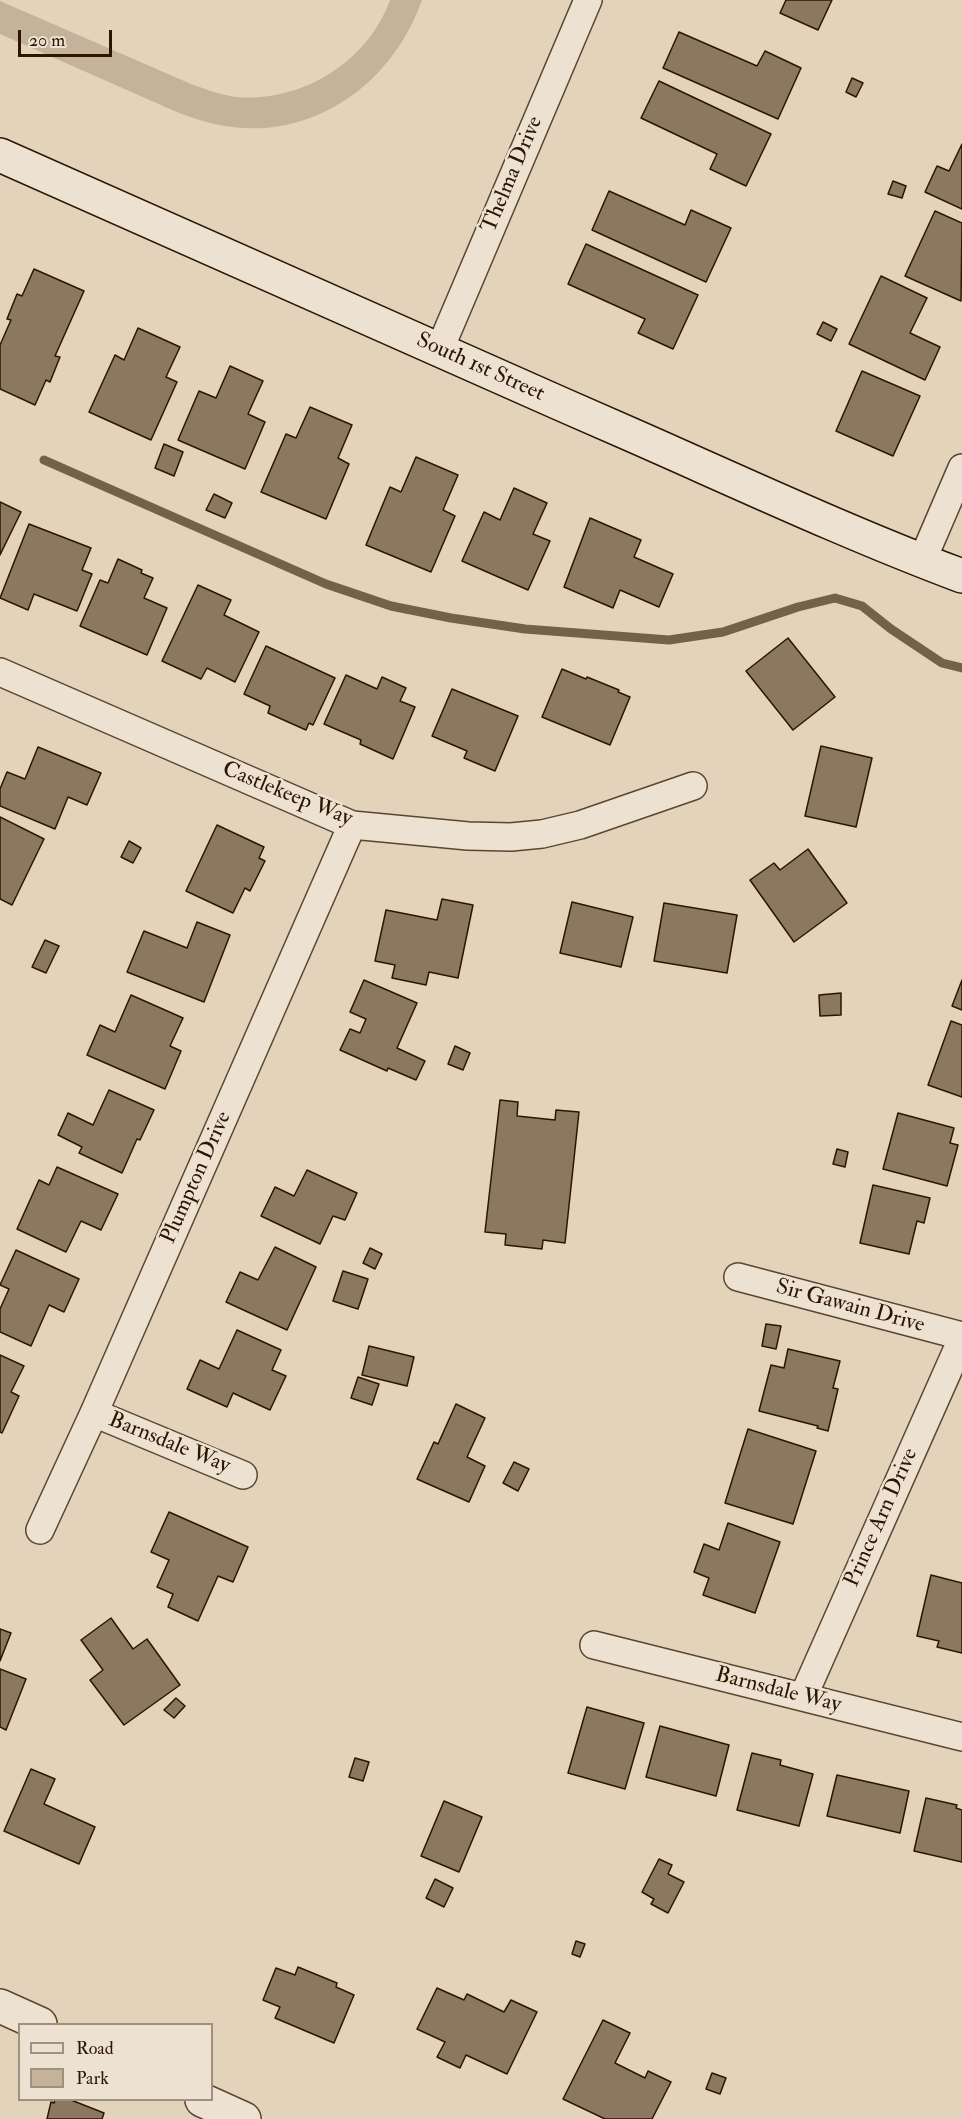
<!DOCTYPE html>
<style>
body{margin:0}
#map{position:relative;width:962px;height:2119px;overflow:hidden;background:#e3d3ba;font-family:"IM FELL Double Pica",serif}
canvas{display:block}
.legend{position:absolute;left:18px;top:2023px;width:195px;height:78px;box-sizing:border-box;background:#ede2d2;border:2px solid #a0907e;margin:0;padding:8px 10px;list-style:none;font-size:18px;color:#2d1600}
.legend li{display:flex;align-items:center;gap:12px;height:30px}
.legend b{width:30px;border:2px solid #a0907e}
.scale{position:absolute;left:18px;top:30px;width:94px;height:27px;box-sizing:border-box;border:3px solid #2d1600;border-top:0;padding-left:8px;font-size:18px;line-height:21px;white-space:nowrap;color:#2d1600;-webkit-text-stroke:4px #ede2d2;paint-order:stroke}
</style>
<div id="map">
<canvas width="962" height="2119"></canvas>
<ul class="legend">
<li><b style="height:8px;background:#ede2d2"></b>Road</li>
<li><b style="height:16px;background:#c4b39a"></b>Park</li>
</ul>
<div class="scale">20 m</div>
</div>
<script>
const context = document.querySelector('canvas').getContext('2d');
context.lineJoin = 'round';
function fill(path, color) { context.fillStyle = color; context.fill(path, 'evenodd'); }
function trace(path, color, width, dash) { context.strokeStyle = color; context.lineWidth = width; context.lineCap = dash ? 'butt' : 'round'; context.setLineDash(dash || []); context.stroke(path); }
function label(font, color, halo, rows, align = 'center') {
  context.font = font + ' "IM FELL Double Pica",serif'; context.lineWidth = 5; context.setLineDash([]); context.textBaseline = 'middle'; context.strokeStyle = halo; context.fillStyle = color; for (const [text, x, y, turn = 0] of rows) {
    context.save(); context.translate(x, y); context.rotate((+turn || 0) * Math.PI / 180); context.textAlign = isNaN(turn) ? turn : align; if (halo) context.strokeText(text, 0, 0); context.fillText(text, 0, 0); context.restore();
  }
}
fill(new Path2D(`
 M390,0h32c-28,80 -103,138 -190,127 -19,-2 -36,-8 -53,-14l-179,-79v-33l191,83c14,5 29,11 45,13 65,6 132,-35 154,-97z`), '#c4b39a');
trace(new Path2D(`
 M44,460l282,124 65,22 60,12 74,11 144,11 54,-8 75,-25 37,-9 27,8 29,23 51,34 20,5`), '#75614a', 9);
const building = new Path2D(`
 M786,0h46l-14,30 -38,-17z
 M679,32l78,34 8,-15 36,17 -23,51 -115,-51z
 M852,78l11,5 -7,14 -10,-5z
 M659,81l112,53 -25,52 -36,-17 7,-15 -76,-36z
 M962,144v65l-37,-17 12,-26 12,5z
 M893,181l13,5 -4,12 -14,-4z
 M609,191l76,34 6,-15 40,18 -25,54 -114,-52z
 M935,211l27,12 -1,78 -56,-25z
 M586,244l112,51 -25,54 -35,-16 7,-14 -77,-35z
 M34,269l50,22 -29,65 5,1 -10,25 -4,-2 -11,25 -35,-16v-44l11,-25 -4,-1 10,-25 5,2z
 M881,276l46,22 -17,35 30,14 -15,33 -76,-36z
 M823,322l14,7 -6,12 -14,-7z
 M138,328l42,19 -14,30 11,5 -26,58 -62,-28 26,-57 9,5z
 M230,366l33,15 -15,33 17,8 -20,47 -67,-29 21,-49 17,7z
 M862,371l58,25 -27,60 -57,-25z
 M310,407l42,18 -14,33 11,6 -23,55 -65,-27 25,-58 10,4z
 M164,444l19,8 -9,24 -19,-8z
 M416,457l42,18 -15,35 12,6 -24,56 -65,-27 24,-58 11,5z
 M514,488l33,15 -14,31 17,7 -22,49 -66,-29 22,-49 16,8z
 M214,494l18,9 -7,15 -19,-8z
 M0,502l21,10 -21,43z
 M590,518l51,22 -7,17 39,17 -14,33 -39,-17 -7,18 -49,-21z
 M29,524l62,24 -9,22 10,4 -15,37 -43,-17 -6,16 -28,-12z
 M118,559l24,11 -1,3 12,5 -9,20 23,10 -20,47 -67,-29 20,-46 8,3z
 M198,585l33,15 -7,15 35,17 -24,50 -28,-14 -6,11 -39,-18z
 M788,638l47,59 -42,33 -47,-59z
 M266,646l69,32 -22,47 -4,-2 -3,7 -38,-17 2,-7 -26,-12z
 M562,669l24,10 1,-2 32,13 -1,2 12,5 -20,48 -68,-28z
 M346,675l31,14 5,-12 24,11 -6,13 15,6 -22,52 -33,-15 1,-4 -37,-16z
 M452,689l66,27 -23,55 -31,-13 3,-7 -35,-15z
 M821,746l51,12 -16,69 -51,-11z
 M38,747l63,26 -14,32 -19,-8 -13,32 -55,-23v-17l7,-17 18,7z
 M0,817l44,22 -32,66 -12,-6z
 M217,825l47,22 -5,11 6,3 -15,30 -5,-3 -12,25 -47,-22z
 M129,841l12,7 -8,15 -12,-6z
 M808,849l39,54 -53,39 -44,-62 24,-17 6,7z
 M442,899l31,6 -15,73 -29,-6 -3,13 -34,-7 3,-13 -20,-4 11,-51 51,10z
 M572,902l61,15 -12,50 -61,-14z
 M664,903l73,12 -10,58 -73,-12z
 M197,922l33,13 -26,67 -77,-30 17,-41 43,17z
 M45,940l14,6 -13,27 -14,-6z
 M364,980l53,23 -20,45 28,13 -9,19 -28,-12 -1,3 -47,-21 10,-21 10,4 6,-14 -16,-7z
 M962,980v30l-10,-4z
 M841,993v22l-21,1 -1,-21z
 M131,995l52,23 -13,28 11,5 -16,38 -78,-34 13,-30 15,7z
 M951,1021l11,4v72l-34,-12z
 M455,1046l15,7 -7,17 -15,-6z
 M109,1090l45,20 -14,30 -3,-1 -15,34 -43,-20 3,-6 -24,-12 10,-22 25,12z
 M500,1100l18,2 -1,14 38,4 1,-10 23,2 -14,131 -22,-3 -1,9 -37,-4 1,-11 -21,-2z
 M898,1113l56,15 -4,15 8,2 -11,41 -64,-17z
 M837,1149l11,3 -3,15 -12,-3z
 M57,1167l61,27 -17,36 -20,-9 -15,31 -49,-23 22,-49 10,5z
 M307,1170l50,23 -12,27 -12,-4 -13,28 -59,-28 14,-29 19,9z
 M873,1185l57,13 -6,25 -7,-2 -8,33 -49,-11z
 M275,1247l41,20 -29,63 -61,-28 14,-30 18,8z
 M370,1248l12,6 -7,15 -12,-6z
 M16,1250l63,29 -15,33 -15,-7 -18,41 -31,-14v-23l9,-20 -9,-4z
 M343,1271l25,8 -10,30 -25,-8z
 M766,1324l15,2 -5,23 -14,-3z
 M237,1330l44,20 -9,20 14,6 -16,34 -37,-17 -6,14 -40,-18 13,-29 19,9z
 M369,1346l45,11 -7,29 -45,-11z
 M788,1349l52,12 -7,27 5,1 -10,42 -11,-3 1,-2 -59,-15 12,-46 13,3z
 M0,1355l24,11 -13,26 8,4 -17,37 -2,-1z
 M358,1377l21,7 -7,21 -21,-7z
 M456,1404l29,14 -18,39 18,9 -16,36 -52,-23 17,-37 4,2z
 M748,1429l68,22 -23,73 -68,-21z
 M514,1462l15,7 -11,22 -15,-8z
 M169,1512l79,35 -15,35 -15,-6 -20,45 -30,-14 5,-13 -16,-7 12,-27 -18,-8z
 M728,1523l52,19 -25,71 -52,-18 6,-17 -15,-6 10,-28 15,6z
 M931,1575l31,8v70l-25,-6 2,-6 -22,-5z
 M111,1618l22,31 14,-10 33,46 -56,40 -34,-45 13,-10 -22,-30z
 M0,1629l11,4 -11,28z
 M0,1669l26,10 -20,51 -6,-3z
 M176,1698l9,8 -11,12 -10,-8z
 M587,1707l57,16 -19,66 -57,-16z
 M660,1726l69,19 -13,51 -70,-19z
 M752,1753l29,7 -1,5 33,9 -14,52 -62,-16z
 M355,1758l14,4 -6,19 -14,-4z
 M31,1769l24,10 -11,25 51,23 -16,37 -75,-33z
 M837,1775l72,16 -9,42 -73,-17z
 M926,1798l31,7 -1,3 6,2v52l-48,-11z
 M444,1801l38,16 -23,55 -38,-16z
 M659,1859l13,6 -4,9 16,8 -16,31 -17,-9 3,-5 -12,-7z
 M435,1879l18,9 -9,19 -18,-9z
 M576,1941l9,3 -5,13 -8,-3z
 M298,1967l39,16 -1,4 18,8 -20,48 -59,-25 5,-11 -17,-7 13,-32 19,7z
 M437,1988l27,12 3,-6 37,18 7,-12 26,12 -30,62 -41,-19 -6,13 -23,-11 8,-15 -28,-13z
 M603,2020l27,13 -15,30 30,15 3,-7 23,11 -19,37h-47l-42,-20z
 M712,2073l14,5 -6,16 -14,-5z
 M55,2100h16l33,13 -2,6h-55l4,-17 3,1z`);
fill(building, '#8c7861');
trace(building, '#2d1600', 1.5);
const minor = new Path2D(`
 M439,351l149,-351
 M922,561l40,-93
 M0,672l352,153 116,11 43,1 31,-3 38,-9 113,-39
 M738,1277l224,59
 M94,1413l149,62
 M40,1530l54,-117 258,-588
 M594,1645l368,92
 M803,1697l159,-358`);
const tertiary = new Path2D(`
 M0,2006l40,18
 M202,2100l42,19`);
const secondary = new Path2D(`
 M0,155c211,94 421,188 632,280 109,48 218,99 330,141`);
trace(minor, '#5a452e', 30);
trace(tertiary, '#5a452e', 36);
trace(secondary, '#2d1600', 36);
trace(minor, '#ede2d2', 27);
trace(tertiary, '#ede2d2', 33);
trace(secondary, '#ede2d2', 33);
label('22px', '#2d1600', '#ede2d2', [
 ["Thelma Drive",513,175,-67],
 ["South 1st Street",480,368,24],
 ["Castlekeep Way",287,795,22],
 ["Plumpton Drive",197,1178,-66],
 ["Sir Gawain Drive",850,1307,15],
 ["Barnsdale Way",169,1444,22],
 ["Prince Arn Drive",882,1518,-66],
 ["Barnsdale Way",778,1691,14]
]);
</script>
